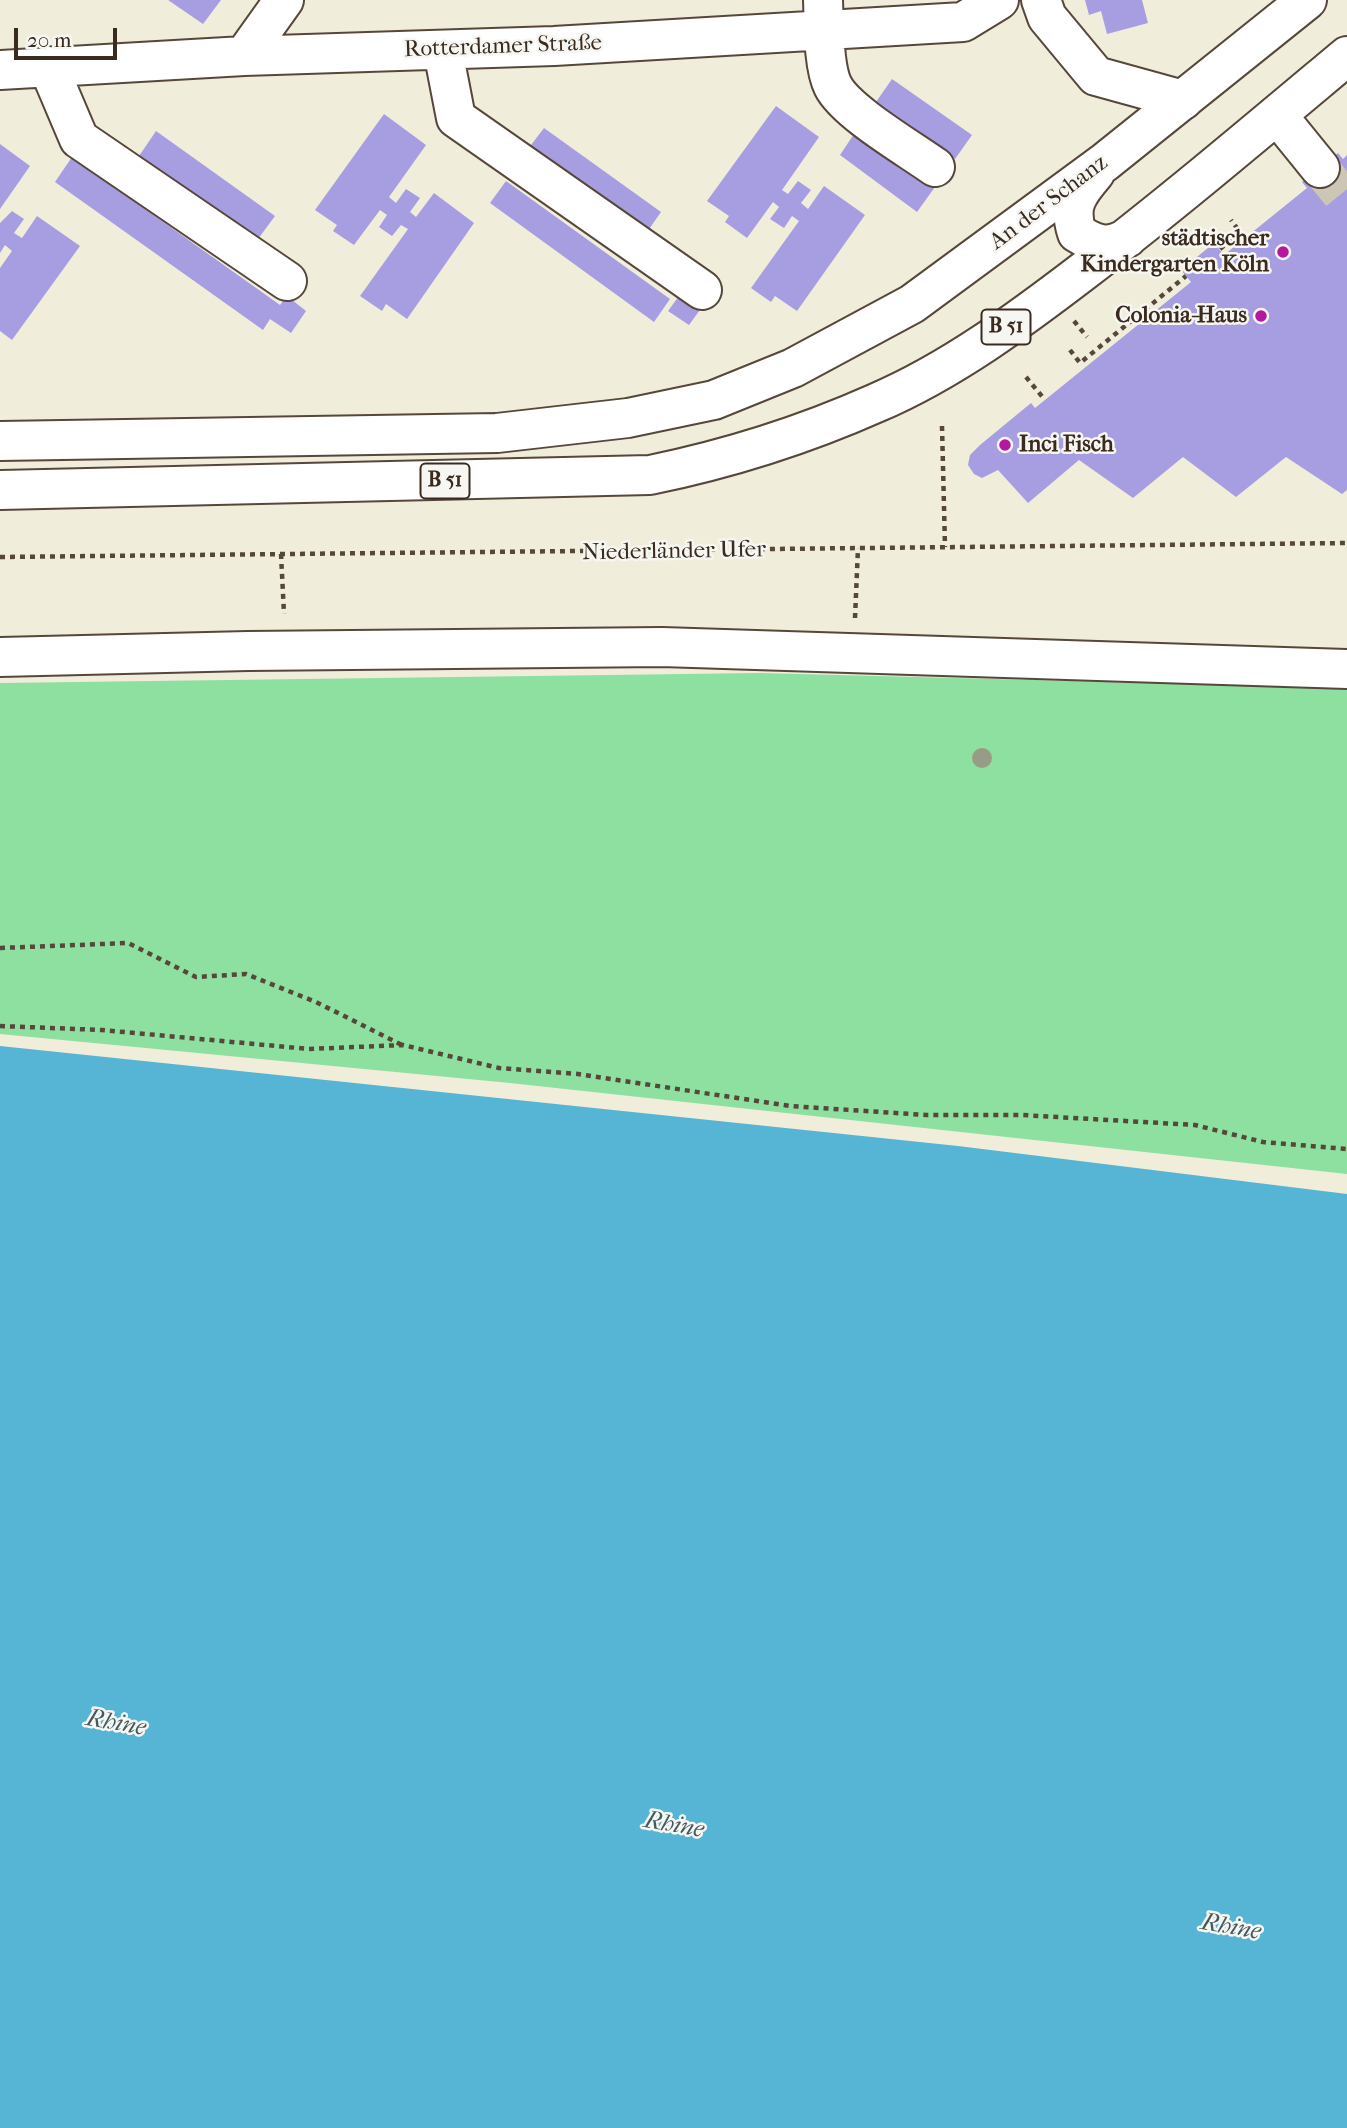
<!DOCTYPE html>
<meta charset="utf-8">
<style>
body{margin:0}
#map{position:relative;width:1347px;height:2128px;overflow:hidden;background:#f0eddb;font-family:"IM FELL French Canon",serif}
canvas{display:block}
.scale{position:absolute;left:14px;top:28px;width:103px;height:32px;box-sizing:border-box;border:4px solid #3b2a1e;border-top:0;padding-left:9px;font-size:21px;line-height:24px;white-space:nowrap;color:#3b2a1e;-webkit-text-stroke:5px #f6f6f2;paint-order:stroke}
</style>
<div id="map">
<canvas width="1347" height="2128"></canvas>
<div class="scale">20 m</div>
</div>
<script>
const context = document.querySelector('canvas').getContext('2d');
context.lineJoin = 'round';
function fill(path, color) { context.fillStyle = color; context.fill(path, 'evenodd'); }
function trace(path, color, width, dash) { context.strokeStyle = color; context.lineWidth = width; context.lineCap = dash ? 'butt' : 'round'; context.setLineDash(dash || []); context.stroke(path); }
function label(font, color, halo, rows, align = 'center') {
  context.font = font + ' "IM FELL French Canon",serif'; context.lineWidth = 5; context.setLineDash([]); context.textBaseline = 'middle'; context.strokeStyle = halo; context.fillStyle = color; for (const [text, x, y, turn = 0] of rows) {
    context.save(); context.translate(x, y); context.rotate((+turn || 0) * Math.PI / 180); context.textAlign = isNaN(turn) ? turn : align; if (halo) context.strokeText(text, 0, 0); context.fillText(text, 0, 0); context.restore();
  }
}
fill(new Path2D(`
 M760,673l587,15v486l-837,-91 -510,-49v-351z`), '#8de0a0');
fill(new Path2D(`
 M0,1046l958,100 389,48v934h-1347z`), '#56b4d4');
fill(new Path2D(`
 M168,0h53l-18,24z
 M1085,0h57l6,23 -41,11 -6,-23 -12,4z
 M892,79l80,56 -17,24 -79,-57z
 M776,106l43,31 -37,53 6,4 10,-13 13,9 -10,13 7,6 16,-23 41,29 -68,96 -22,-15 -4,6 -20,-14 48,-67 -7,-5 -8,12 -14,-9 9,-12 -6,-5 -26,36 -22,-16 4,-6 -22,-15z
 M384,114l42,31 -37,52 7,6 10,-14 14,9 -10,14 6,5 18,-24 40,30 -67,96 -21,-15 -4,7 -22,-15 48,-67 -7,-4 -9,11 -13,-9 8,-12 -7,-5 -26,35 -21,-14 4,-6 -22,-15z
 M544,128l117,84 -16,23 -117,-86z
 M156,131l119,85 -20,27 -118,-84z
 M856,131l79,56 -18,25 -77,-57z
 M0,144l30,22 -30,43z
 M1338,153l5,6 4,-4v335l-5,4 -56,-37 -50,40 -53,-40 -50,41 -54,-38 -51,43 -30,-33 -16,8 -8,-4 -6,-9 2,-10 10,-10 51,-42 4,5 156,-126 -10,-12 33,-27 10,12 83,-67 -5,-6z
 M72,157l208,148 7,-9 19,15 -15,22 -21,-14 -7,11 -208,-148z
 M506,181l164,118 -16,23 -164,-119z
 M12,211l12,8 -10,14 8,5 15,-22 43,30 -68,94 -12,-9v-63l12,-17 -7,-6 -5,8v-30z
 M684,289l21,14 -16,22 -21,-14z`), '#a79ee1');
trace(new Path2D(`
 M1320,168l21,26`), '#ccc6b5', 38, [38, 19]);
const minor = new Path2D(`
 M823,0c1,23 0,66 10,86 13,26 77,63 102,81
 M1041,0l6,17 49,59 87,24
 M443,51l13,67 246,172
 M244,56l40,-56
 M48,66l31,73 208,142
 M0,70l244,-14 310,-10 409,-24 36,-22
 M1277,115l43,53
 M0,657l248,-6 414,-4 685,22`);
const major = new Path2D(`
 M1095,173c-18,21 -27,33 -18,60 19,12 29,16 50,5
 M0,441l497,-8 131,-15 86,-18 79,-32 119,-64 193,-142 202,-162
 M0,490l650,-15c78,-16 154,-40 226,-72 75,-32 145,-84 209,-133 90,-69 176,-142 262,-214`);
trace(minor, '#56473a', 42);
trace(major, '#56473a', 42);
trace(new Path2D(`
 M1220,249l20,-17 -9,-12
 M1074,321l13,16
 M1070,350l10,13 106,-87
 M1026,377l19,23
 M942,426l3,121
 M281,554l3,60
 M0,557l1347,-14
 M855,618l3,-70
 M0,948l128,-5 68,34 50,-3 70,28 86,43
 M0,1026l102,4 207,19 94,-4 96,23 79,6 212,32 136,9h96l173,10 68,17 84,7`), '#56473a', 4.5, [5, 5]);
trace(minor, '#fff', 38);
trace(major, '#fff', 38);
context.fillStyle = '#989b85';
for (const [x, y] of [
 [982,758]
]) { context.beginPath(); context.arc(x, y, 10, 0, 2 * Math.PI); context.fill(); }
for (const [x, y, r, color] of [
 [1283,252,7,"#b5179e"],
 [1261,316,7,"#b5179e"],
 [1005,445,7,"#b5179e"]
]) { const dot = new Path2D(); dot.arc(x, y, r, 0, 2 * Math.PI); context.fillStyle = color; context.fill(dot); trace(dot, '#f6f6f2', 2.5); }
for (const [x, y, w] of [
 [1006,327,49],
 [445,481,49]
]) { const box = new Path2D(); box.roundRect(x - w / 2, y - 17.5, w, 35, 5); context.fillStyle = '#f6f6f2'; context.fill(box); trace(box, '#3b2a1e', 2); }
label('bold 21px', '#3b2a1e', null, [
 ["B 51",1006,327],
 ["B 51",445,481]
]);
label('23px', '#3b2a1e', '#f6f6f2', [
 ["Rotterdamer Straße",503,47,-2],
 ["An der Schanz",1049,203,-37],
 ["Niederländer Ufer",674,552,-1]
]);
label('bold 23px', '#3b2a1e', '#f6f6f2', [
 ["städtischer",1269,239],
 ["Kindergarten Köln",1269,265],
 ["Colonia-Haus",1247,316],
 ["Inci Fisch",1019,445,"left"]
], 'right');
label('italic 24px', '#445a5e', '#f6f6f2', [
 ["Rhine",116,1724,10],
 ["Rhine",674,1826,10],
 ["Rhine",1231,1928,10]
]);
</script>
